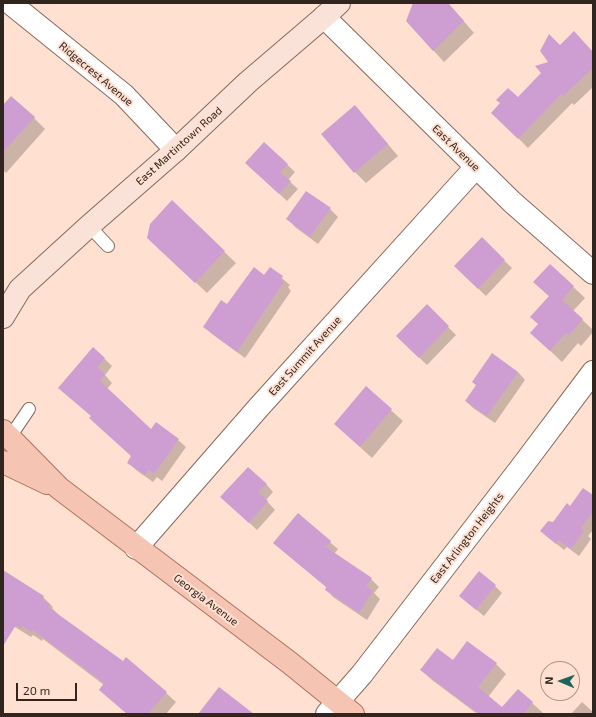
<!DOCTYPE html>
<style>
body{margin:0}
#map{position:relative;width:596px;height:717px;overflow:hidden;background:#ffe0d1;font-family:"Exo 2",sans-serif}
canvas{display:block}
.frame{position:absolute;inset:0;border:4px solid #30251f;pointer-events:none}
.north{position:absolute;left:540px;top:661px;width:40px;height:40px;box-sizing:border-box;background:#ffe0d1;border:1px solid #ac958a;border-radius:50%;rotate:272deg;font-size:11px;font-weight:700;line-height:16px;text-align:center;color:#30251f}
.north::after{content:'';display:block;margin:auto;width:14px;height:18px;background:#1d665b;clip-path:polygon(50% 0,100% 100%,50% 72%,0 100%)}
.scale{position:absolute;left:16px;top:683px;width:61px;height:18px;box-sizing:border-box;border:2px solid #30251f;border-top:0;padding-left:5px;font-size:12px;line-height:14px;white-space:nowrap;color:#30251f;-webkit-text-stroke:3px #ffe0d1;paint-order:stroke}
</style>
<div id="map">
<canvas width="596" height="717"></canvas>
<div class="frame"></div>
<div class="north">N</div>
<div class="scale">20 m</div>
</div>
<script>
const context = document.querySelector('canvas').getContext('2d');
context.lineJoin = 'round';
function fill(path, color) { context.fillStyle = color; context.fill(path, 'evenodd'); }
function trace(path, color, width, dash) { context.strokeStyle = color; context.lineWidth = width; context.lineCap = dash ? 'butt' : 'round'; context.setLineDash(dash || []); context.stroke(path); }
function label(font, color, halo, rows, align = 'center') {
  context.font = font + ' "Exo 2",sans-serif'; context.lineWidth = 4; context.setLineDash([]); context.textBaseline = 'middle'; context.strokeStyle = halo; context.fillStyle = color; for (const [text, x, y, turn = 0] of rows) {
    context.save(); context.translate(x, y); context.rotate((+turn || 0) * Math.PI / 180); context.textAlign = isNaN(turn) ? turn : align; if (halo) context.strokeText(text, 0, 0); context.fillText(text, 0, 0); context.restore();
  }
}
fill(new Path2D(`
 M425,3h23l26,30 -30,29 -11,-12z
 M560,46l33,6v35l-19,18 -2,-2 -44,45 -35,-35 25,-14 25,-26z
 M355,106l43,50 -32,27 -11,-11z
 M3,107l31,11 11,11 -39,44 -3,-3z
 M264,143l31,29 -7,8 10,9 -11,12 -33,-31z
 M172,202l64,61 -29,30 -47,-44z
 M330,209l8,8 -20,27 -23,-17 -7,-8z
 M482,239l30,29 -26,28 -23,-22z
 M550,265l35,33 -12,13 20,19v2l-12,14 -3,-3 -16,19 -19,-18 -4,-20 11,-27 -16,-15z
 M270,268l20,17 -2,2 3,4 -46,67 -33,-24 -8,-8 61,-50z
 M427,306l29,29 -29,30 -30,-29z
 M93,348l19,18 -7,9 7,8 -5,6 44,42 27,9 8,7 -24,34 -5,-4 -4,5 -17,-12 -8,-8 4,-6 -40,-39z
 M518,372l7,8 -30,43 -22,-15 -7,-7z
 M366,388l37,33 -31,37 -37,-34z
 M266,484l7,8 -7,8 9,10 -18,20 -28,-26z
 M593,496v34l-5,6 3,3 -12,17 -12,-9 -3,3 -23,-19 12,-8 18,-16z
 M298,515l40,34 -4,5 37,25 8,8 -5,6 6,6 -13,21 -34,-23 -7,-8 1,-2z
 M3,571l40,26 10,10 -1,1 7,7 107,78 10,9 -10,12h-39l-23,-29 -61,-46 -1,2 -9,-6 -2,2 -16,-10 -12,-12z
 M495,586l7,7 -18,23 -24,-20z
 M453,662l43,2 10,10 -18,23 15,12 15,-19 25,23 -1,1h-62l-3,-2 -1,1 -44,-33 -11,-10z
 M582,702l11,10v2h-22z`), '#0003');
fill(new Path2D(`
 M413,3h35l16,18 -31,30 -27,-30z
 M574,31l19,21v16l-30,28 -2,-2 -43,45 -27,-26 9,-10 -4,-3 12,-12 10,9 23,-24 -6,-7 13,-4 -8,-11 9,-17 11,11z
 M11,96l24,21 -32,35v-47z
 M355,105l33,39 -34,29 -33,-39z
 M264,142l24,22 -8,9 11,8 -12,13 -34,-31z
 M306,191l25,17 -21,29 -24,-18z
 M172,200l53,51 -30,32 -48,-45 3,-14z
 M482,237l23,23 -27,29 -24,-23z
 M550,264l24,22 -12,14 21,19 -14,16 -3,-2 -16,18 -20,-18 8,-9 -8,-7 19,-21 -16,-14z
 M254,267l10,8 6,-8 13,9 -2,4 3,2 -47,70 -34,-25 18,-27 6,4z
 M427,304l22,22 -30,32 -23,-22z
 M93,347l12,11 -8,9 8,7 -5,7 51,48 5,-7 23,17 -25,35 -5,-4 -4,5 -18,-12 4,-7 -42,-38 2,-2 -33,-28z
 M492,353l26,19 -31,44 -22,-15 11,-16 -4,-3z
 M366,386l26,23 -32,38 -26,-23z
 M248,467l19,17 -9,8 10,9 -19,22 -29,-26z
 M583,488l10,7v17l-12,16 3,3 -13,18 -13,-9 -2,4 -16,-13 8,-10 5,1 14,-19 3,3z
 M298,513l33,28 -5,6 46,31 -6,8 7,5 -14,22 -34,-23 1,-3 -53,-44z
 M3,570l41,26 -2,3 8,5 -2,3 75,54 3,-4 41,35 -19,22h-21l-28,-24 5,-7 -71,-53 -2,2 -8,-6 -2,2 -5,-3 -13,21z
 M479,571l17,14 -20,25 -17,-14z
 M467,641l30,22 -19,24 24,20 16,-18 15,13 -9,12h-45l-59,-44 17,-22 16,12z
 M219,687l35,27h-56z`), '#ce9ed3');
const service = new Path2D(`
 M89,226l19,20
 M10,437l19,-28`);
const minor = new Path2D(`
 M10,3l114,92 52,55
 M324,17l188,185 81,71
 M136,548l123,-141 217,-240
 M327,714l35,-40 158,-205 73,-97`);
const secondary = new Path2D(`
 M3,317l17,-28 69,-63 87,-76 72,-68 76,-65 15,-14`);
const primary = new Path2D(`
 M3,431l56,57 231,175 63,51
 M3,462l44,21`);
trace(service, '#866a5d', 14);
trace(minor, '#866a5d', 24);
trace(secondary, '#866a5d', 24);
trace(primary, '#ad735f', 24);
trace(service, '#fff', 12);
trace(minor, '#fff', 22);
trace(secondary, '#fae2d9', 22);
trace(primary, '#f6c4b3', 22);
label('11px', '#30251f', '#ffe0d1', [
 ["Ridgecrest Avenue",96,74,40],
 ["East Martintown Road",179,146,-42],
 ["East Avenue",456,148,44],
 ["East Summit Avenue",305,356,-48],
 ["East Arlington Heights",467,538,-52],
 ["Georgia Avenue",206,600,37]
]);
</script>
